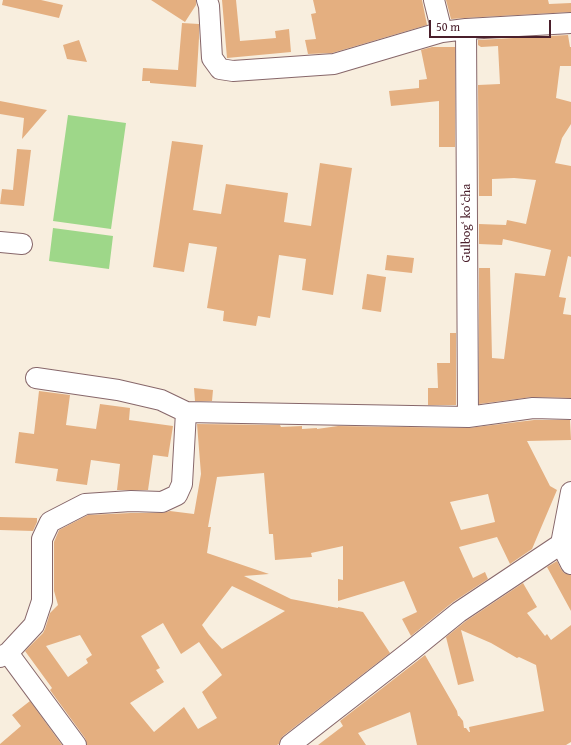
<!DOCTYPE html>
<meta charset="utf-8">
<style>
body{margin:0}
#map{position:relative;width:571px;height:745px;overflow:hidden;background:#f8eede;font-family:"Gentium Book Plus",serif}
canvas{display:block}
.scale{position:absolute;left:429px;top:20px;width:122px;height:18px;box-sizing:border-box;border:2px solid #4a1f2b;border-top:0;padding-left:5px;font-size:12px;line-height:14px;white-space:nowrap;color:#4a1f2b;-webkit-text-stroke:3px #fff;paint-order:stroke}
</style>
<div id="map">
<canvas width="571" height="745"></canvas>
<div class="scale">50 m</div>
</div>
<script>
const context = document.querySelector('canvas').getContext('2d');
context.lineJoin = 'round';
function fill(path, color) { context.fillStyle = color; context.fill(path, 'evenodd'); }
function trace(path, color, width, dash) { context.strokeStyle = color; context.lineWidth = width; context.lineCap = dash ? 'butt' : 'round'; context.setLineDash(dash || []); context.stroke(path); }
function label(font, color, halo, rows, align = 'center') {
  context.font = font + ' "Gentium Book Plus",serif'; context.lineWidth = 4; context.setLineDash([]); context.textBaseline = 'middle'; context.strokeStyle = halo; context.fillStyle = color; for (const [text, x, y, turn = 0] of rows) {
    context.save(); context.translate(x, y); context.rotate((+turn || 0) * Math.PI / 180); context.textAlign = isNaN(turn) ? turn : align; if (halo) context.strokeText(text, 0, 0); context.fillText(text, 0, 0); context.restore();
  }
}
fill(new Path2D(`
 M68,115l58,8 -15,106 -58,-8z
 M53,228l60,8 -4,33 -60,-8z`), '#9ed789');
fill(new Path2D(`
 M3,0h38l22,5 -4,13 -57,-13z
 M151,0h45v5l-11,17z
 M222,0h14l4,41 36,-3 -1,-7 14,-2 2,23 -64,6z
 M313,0h109l5,25 -95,28 -24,1 -3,-14 11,-1 -5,-25 5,-1z
 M446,0h102l1,4 22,-1v9l-106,6 -14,1z
 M182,23l17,1v14l-3,49 -46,-4v-2h-8l1,-13 35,2z
 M568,35l2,12h1v19h-11l-4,32 15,4v22l-9,14 -7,25 16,3v91l-3,-1 -9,41 7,1 -3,16 8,1v83l-39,-1 -53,7v-136h11l2,90 12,1 11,-86 30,3 6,-26 -48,-11 -1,6 -23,-1v-20l27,1 1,-5 19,4 10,-44 -22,-2 -22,1v17h-13l-1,-111 22,-1 -2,-38 -17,1 -3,-2v-5z
 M79,40l8,22 -20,-3 -4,-14z
 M432,47h23v100h-16v-46l-48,5 -2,-15 30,-3v-8l8,-1 -6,-29z
 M0,101l47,9 -25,29 2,-21 -24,-4z
 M172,141l31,4 -10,65 28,4 5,-30 62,9 -4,29 27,4 9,-63 32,5 -19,127 -31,-5 4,-31 -27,-4 -9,63 -12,-2 -2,10 -33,-5 1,-10 -17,-3 10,-61 -28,-4 -5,29 -31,-5z
 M17,149l14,1 -7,56 -24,-2 2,-15 11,1z
 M387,255l27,3 -2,15 -27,-3z
 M367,274l19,3 -5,35 -19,-3z
 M450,333h6v72h-28v-17h10l-1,-25h13z
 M194,388l19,2 -1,11h-17z
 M39,391l31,4 -4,30 30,4 4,-25 30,4 -1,12 44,6 -5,31 -15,-2 -5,35h-31l3,-26 -29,-4 -4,25 -31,-4 2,-12 -43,-6 4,-31 15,2z
 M534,420h36l1,20 -44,1 23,45 7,4 -25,59 -22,15 -13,-27 -38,10 14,31 12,-6 3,7 -35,23 -42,34 -9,-17 15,-7 -13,-31 -66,20v-22l5,1v-34l-32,7 1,4 -37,3 -2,-26h-4l-5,-61 -47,4 -9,50h3l-4,26 62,21 -25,2 47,23 47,9v-1l25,5 27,41 -107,83 -3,4 -1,4 -2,1h-190l-2,-7 -35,-48 2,-2 -27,-37 18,-18 2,-4 5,-16 8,-8 -4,-14v-49l5,-12 29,-15 43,-2h31l8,-2 24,3 7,-40 -4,-50 83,1 1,2 21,-1v3l15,-1v1l21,-3 130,2zM488,494l7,28 -34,8 -11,-28zM232,586l53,25 -63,38 -13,-14 -7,-10zM163,623l18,31 18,-12 23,33 -20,17 15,26 -19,11 -14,-22 -30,25 -24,-29 34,-21 -8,-12 4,-2 -19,-32zM80,635l12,20 -6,4 2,4 -20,14 -22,-31z
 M0,517l37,1v4l-4,9 -33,-1z
 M557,561l4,8 3,4 7,2v36l-24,-44z
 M523,583l14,24 -10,6 18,23 2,-2 4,6 20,-15v117l-5,3h-149l-7,-33 -52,21 8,12h-48l25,-19 -3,-5 85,-66 32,56 1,5h1l4,5 1,7h2l3,4h1l-1,-5 75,-16 -8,-46 -17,-8 -2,1 -26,-15 -30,-13 13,51 -16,4 -12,-48 20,-16z
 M30,701l32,44h-62v-1l21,-18 -9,-11z`), '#e4af80');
const minor = new Path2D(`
 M207,0l2,6 3,52 8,11 13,2 101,-7 108,-32 24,-3 105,-6
 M434,0l8,32
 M466,29l2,388
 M0,242l22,2
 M36,378l82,12 43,10 25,12
 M561,544l10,-52
 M561,544l10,20
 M8,653l26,-28 8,-24v-62l8,-17 35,-18 46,-3 31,1 15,-7 5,-11 4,-72 282,5 65,-9 38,1
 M0,657l8,-4 68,92
 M290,745l122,-95 47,-38 102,-68`);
trace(minor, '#87676a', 22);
trace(minor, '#fff', 20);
label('13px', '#4a1f2b', '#fff', [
 ["Gulbogʻ koʻcha",467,223,-90]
]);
</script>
